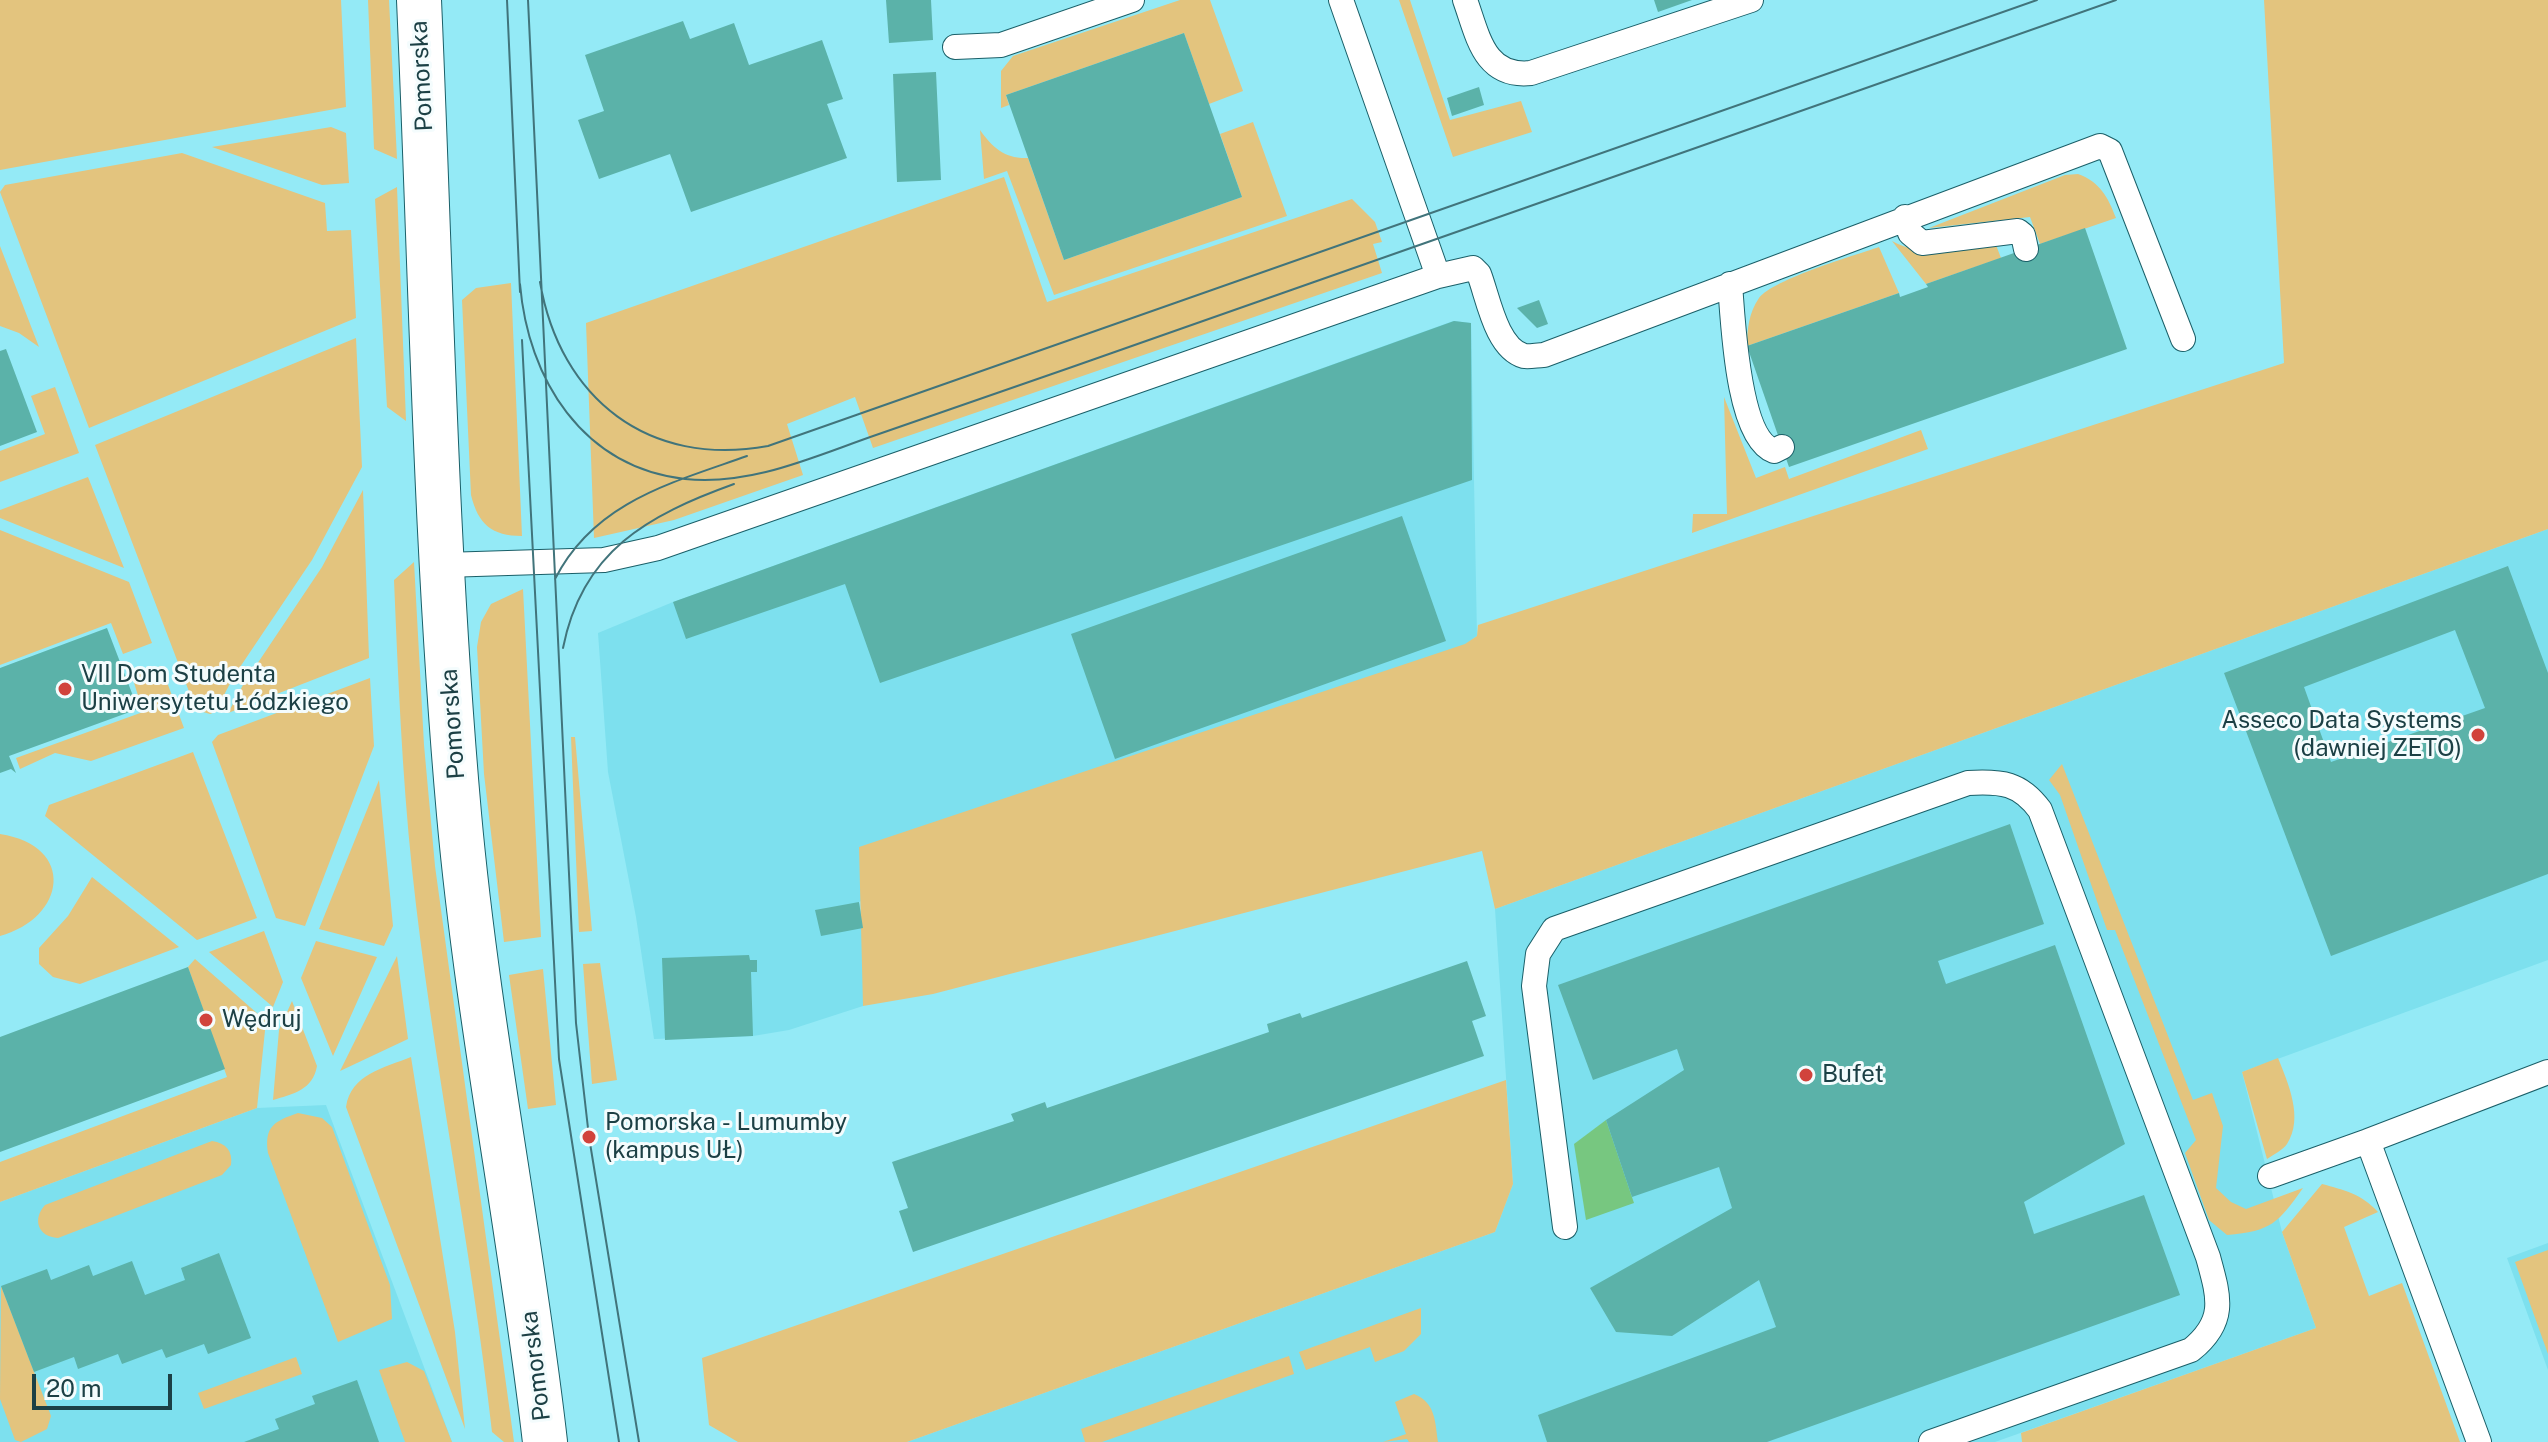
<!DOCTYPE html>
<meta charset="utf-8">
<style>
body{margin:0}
#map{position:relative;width:2548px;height:1442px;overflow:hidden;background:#94eaf6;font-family:"Public Sans",sans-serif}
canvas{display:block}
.scale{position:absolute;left:32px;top:1374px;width:140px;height:36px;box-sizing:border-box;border:4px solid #1c4045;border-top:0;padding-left:10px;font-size:24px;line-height:28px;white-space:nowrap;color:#1c4045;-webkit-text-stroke:6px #f4fcfd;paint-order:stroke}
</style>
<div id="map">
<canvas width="2548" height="1442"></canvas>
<div class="scale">20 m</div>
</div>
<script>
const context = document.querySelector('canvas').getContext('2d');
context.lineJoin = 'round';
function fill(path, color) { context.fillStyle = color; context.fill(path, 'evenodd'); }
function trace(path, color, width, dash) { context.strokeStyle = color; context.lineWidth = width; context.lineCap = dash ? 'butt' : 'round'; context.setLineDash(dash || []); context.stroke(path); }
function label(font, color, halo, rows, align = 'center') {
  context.font = font + ' "Public Sans",sans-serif'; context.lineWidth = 6; context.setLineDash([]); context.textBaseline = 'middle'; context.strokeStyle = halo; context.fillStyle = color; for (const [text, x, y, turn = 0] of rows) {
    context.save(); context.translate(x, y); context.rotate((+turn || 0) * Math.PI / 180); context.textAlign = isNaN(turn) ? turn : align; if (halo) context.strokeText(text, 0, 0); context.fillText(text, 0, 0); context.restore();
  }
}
fill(new Path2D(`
 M1453,321l18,2 6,313 -11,8 -607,258 4,26v78l-74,24 -36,6 -99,3 -18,-122 -28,-145 -10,-139 75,-31z
 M2548,529v431l-306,112 40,160 34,96 -321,114h-1088l588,-210 18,-48 -18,-275z
 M326,1105l126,337h-452v-240l257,-94z
 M2548,1243v127l-41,-112z`), '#7de0ee');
fill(new Path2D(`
 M0,0h341l5,107 -346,63z
 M368,0h21l8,159 -23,-10z
 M1180,0h30l33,91 -34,13 -25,-71 -178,62 3,10 -8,3v-37l12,-15z
 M1399,0h11l40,120 71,-19 11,31 -79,25z
 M2264,0h284v529l-1053,380 -13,-58 -549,143 -70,12 -4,-159 606,-203 12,-8 1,-11 806,-262z
 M1253,122l34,94 -233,79 -47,-124 -23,8 -4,-49c13,18 25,29 48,28l36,102 178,-63 -22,-63z
 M331,127l15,6 3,50 -27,2 -110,-38z
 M182,153l143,50 2,28 24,-1 5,88 -267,110 -89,-236 5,-7z
 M2078,174c22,8 30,23 38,44l-76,26 -10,-27 -101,11 136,-53z
 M1004,177l43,125 305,-103 23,23 7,20 -9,2 9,29 -509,175 -18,-51 -68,27 16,51 -129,45 -80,18 -8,-215z
 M397,187l9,234 -19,-14 -12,-208z
 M1892,241c33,18 69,8 104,4l5,13 -75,26z
 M0,246l39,101 -20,-14 -19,-7z
 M1879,247l20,46 -152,53c0,-16 2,-34 12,-48 15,-19 94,-42 120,-51z
 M511,283l11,253c-30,0 -44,-12 -51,-41l-9,-195 14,-12z
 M356,338l6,129 -50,93 -78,116 -19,36 -5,2 -10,-3 -7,-9 -98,-257z
 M55,387l24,66 -79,29v-31l45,-17 -14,-38z
 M1724,397l32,81 29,-11 4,12 132,-49 7,19 -236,84 1,-19h34z
 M88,477l36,91 -124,-50v-8z
 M363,490l6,168 -141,55 15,-28 79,-118z
 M0,530l129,52 23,61 -29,11 -12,-31 -111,42z
 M414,562l10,183 11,121 79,576h-10l-12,-10c-21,-189 -60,-374 -80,-563 -10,-96 -14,-193 -18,-289z
 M523,589l18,348 -37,5 -20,-168 -7,-127 4,-25 10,-18z
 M161,666l23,62 -93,33 -36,-8 -35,16 -4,-11 127,-46 -11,-36z
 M370,678l4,68 -69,180 -29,-8 -64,-176 6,-7z
 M571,737h4l17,194 -13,1z
 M193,752l64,166 -60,22 -152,-124 4,-11z
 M2062,764l131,336 19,-7 11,33 -7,62 15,14 15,7 57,-21c-25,35 -31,43 -76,47l-18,-15 -24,-67 11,-13 -81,-210h-8l-47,-135 -11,-15z
 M379,780l14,146 -9,20 -65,-17z
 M0,834c77,12 66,84 0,102z
 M92,877l87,70 -99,37 -27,-7 -14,-13v-16l29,-32z
 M264,931l19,51 -10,25 -64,-55z
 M316,941l61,16 -44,99 -32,-78z
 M397,956l11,83 -68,32z
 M195,959l71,62 -9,87 -257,94v-40l227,-85 -39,-110z
 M600,963l17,117 -25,4 -9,-120z
 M543,969l13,136 -28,4 -19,-134z
 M292,1001l25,65c-4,24 -24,28 -44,34l6,-70z
 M411,1057l44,275 10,97 -119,-322c5,-33 38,-39 65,-50z
 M2278,1058c10,25 26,60 9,86 -4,6 -14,11 -20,15l-25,-87z
 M1506,1080l7,104 -18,48 -588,210h-169l-29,-17 -7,-67z
 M298,1113l24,5 10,9 58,158 2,34 -54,23 -70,-189c-4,-27 7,-32 30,-40z
 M212,1141c14,2 21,10 19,24l-9,10 -164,63c-20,-1 -26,-19 -13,-33z
 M2322,1184c22,6 40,10 56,28l-34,15 25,69 33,-13 58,159h-438l-1,-9 295,-105 -34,-96z
 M2548,1250v104l-33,-92z
 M1,1286l50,130 -4,13 -26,13 -6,-2 -15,-41z
 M1421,1308v26l-17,17 -29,11 -5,-15 -64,23 -7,-18z
 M1289,1356l5,18 -192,68h-17l-4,-13z
 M296,1357l6,17 -98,35 -6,-16z
 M407,1362l17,9 28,71h-47l-26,-72z
 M1414,1394c22,9 21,28 24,48h-29l-2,-3 -24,3 23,-8 -11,-32z`), '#e3c47e');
fill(new Path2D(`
 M1606,1120l28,83 -48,17 -12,-76z`), '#77c780');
fill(new Path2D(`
 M886,0h45l2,40 -44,3z
 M1654,0h38l-34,12z
 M683,21l7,18 44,-16 15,42 73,-25 21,59 -16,5 20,54 -156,54 -21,-58 -71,25 -21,-59 26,-9 -19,-56z
 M1184,33l58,164 -178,63 -58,-165z
 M936,72l5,108 -44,2 -4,-108z
 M1479,87l5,18 -32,11 -5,-18z
 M2085,228l42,121 -338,118 -42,-121 152,-53 1,4 28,-10 -2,-3z
 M1539,300l9,24 -11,4 -20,-20z
 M1454,321l17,2 1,157 -592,203 -35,-99 -159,55 -13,-37z
 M6,349l31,83 -37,14v-95z
 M1402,516l44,125 -331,118 -44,-125z
 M2508,566l40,107v201l-217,82 -107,-283zM2455,630l30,78 -154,54 -27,-75z
 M107,628l31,81 -129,47 7,17 -5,-4 -11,4v-105z
 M2010,824l34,100 -106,37 8,23 109,-39 70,199 -101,58 10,32 110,-39 36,100 -413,147h-220l-9,-27 238,-88 -17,-47 -87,56 -56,-4 -26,-44 142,-80 -13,-41 -87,30 -26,-77 78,-50 -7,-21 -84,31 -35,-95z
 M859,902l4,26 -42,8 -6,-26z
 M749,955l1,5h7v12h-6l2,64 -88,4 -3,-82z
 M1467,961l19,55 -14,5 12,35 -571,196 -14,-41 9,-3 -16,-46 122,-41 -3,-7 34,-12 2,6 222,-76 -2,-8 33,-11 2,5z
 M188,967l37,102 -225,83v-115z
 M219,1253l32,85 -43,16 -4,-10 -38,14 -4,-9 -40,15 -4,-10 -40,15 -4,-12 -40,15 -33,-86 46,-17 4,11 38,-15 4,11 39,-15 13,34 40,-15 -4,-12z
 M357,1380l22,62h-135l35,-13 -4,-10 40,-15 -3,-8z`), '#5bb2a9');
const service = new Path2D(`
 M1465,0c13,36 19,78 66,73l220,-73
 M955,47l46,-2 131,-45
 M1905,217l5,16 12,10 96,-12 5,4 3,14
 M1438,276l35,-8 6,6c9,23 17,74 45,82 5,1 14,-1 20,-1l556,-209 10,5 73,188
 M1730,284c3,35 7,154 44,167l8,-4
 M444,565l160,-5 54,-12 780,-272 -97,-276
 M2270,1176l98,-35
 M1565,1227l-31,-241 4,-32 16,-25 414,-146c34,-2 52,0 72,27l168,447c11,40 19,64 -17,93l-260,92
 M2479,1442l-111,-301 180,-69`);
const tertiary = new Path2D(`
 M419,0c12,271 16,544 40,814 19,211 62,418 86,628`);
trace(service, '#1a5f68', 26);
trace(tertiary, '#1a5f68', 46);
trace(service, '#fff', 24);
trace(tertiary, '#fff', 44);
trace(new Path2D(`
 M507,0l13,292
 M528,0l48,1023 13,114 50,305
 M540,282c20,117 109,186 228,164l1269,-446
 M520,284c8,95 62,183 165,195 67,7 130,-23 191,-44 65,-23 131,-45 196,-68 348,-121 696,-245 1044,-367
 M522,340l37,719 60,383
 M555,579c39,-77 116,-96 192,-123
 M563,648c19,-97 85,-133 171,-164`), '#41747b', 2);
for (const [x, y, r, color] of [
 [65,689,8,"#d1433c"],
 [2478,735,8,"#d1433c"],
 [206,1020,8,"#d1433c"],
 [1806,1075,8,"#d1433c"],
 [589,1137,8,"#d1433c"]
]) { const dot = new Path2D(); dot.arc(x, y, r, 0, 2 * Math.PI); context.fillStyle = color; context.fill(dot); trace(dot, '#f4fcfd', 3); }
label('24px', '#1c4045', '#f4fcfd', [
 ["Pomorska",422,76,-93],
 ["Pomorska",453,724,-94],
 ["Pomorska",536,1366,-97]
]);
label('24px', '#1c4045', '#f4fcfd', [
 ["VII Dom Studenta",81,675],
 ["Uniwersytetu Łódzkiego",81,703],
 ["Asseco Data Systems",2462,721,"right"],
 ["(dawniej ZETO)",2462,749,"right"],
 ["Wędruj",222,1020],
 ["Bufet",1822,1075],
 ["Pomorska - Lumumby",605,1123],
 ["(kampus UŁ)",605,1151]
], 'left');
</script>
